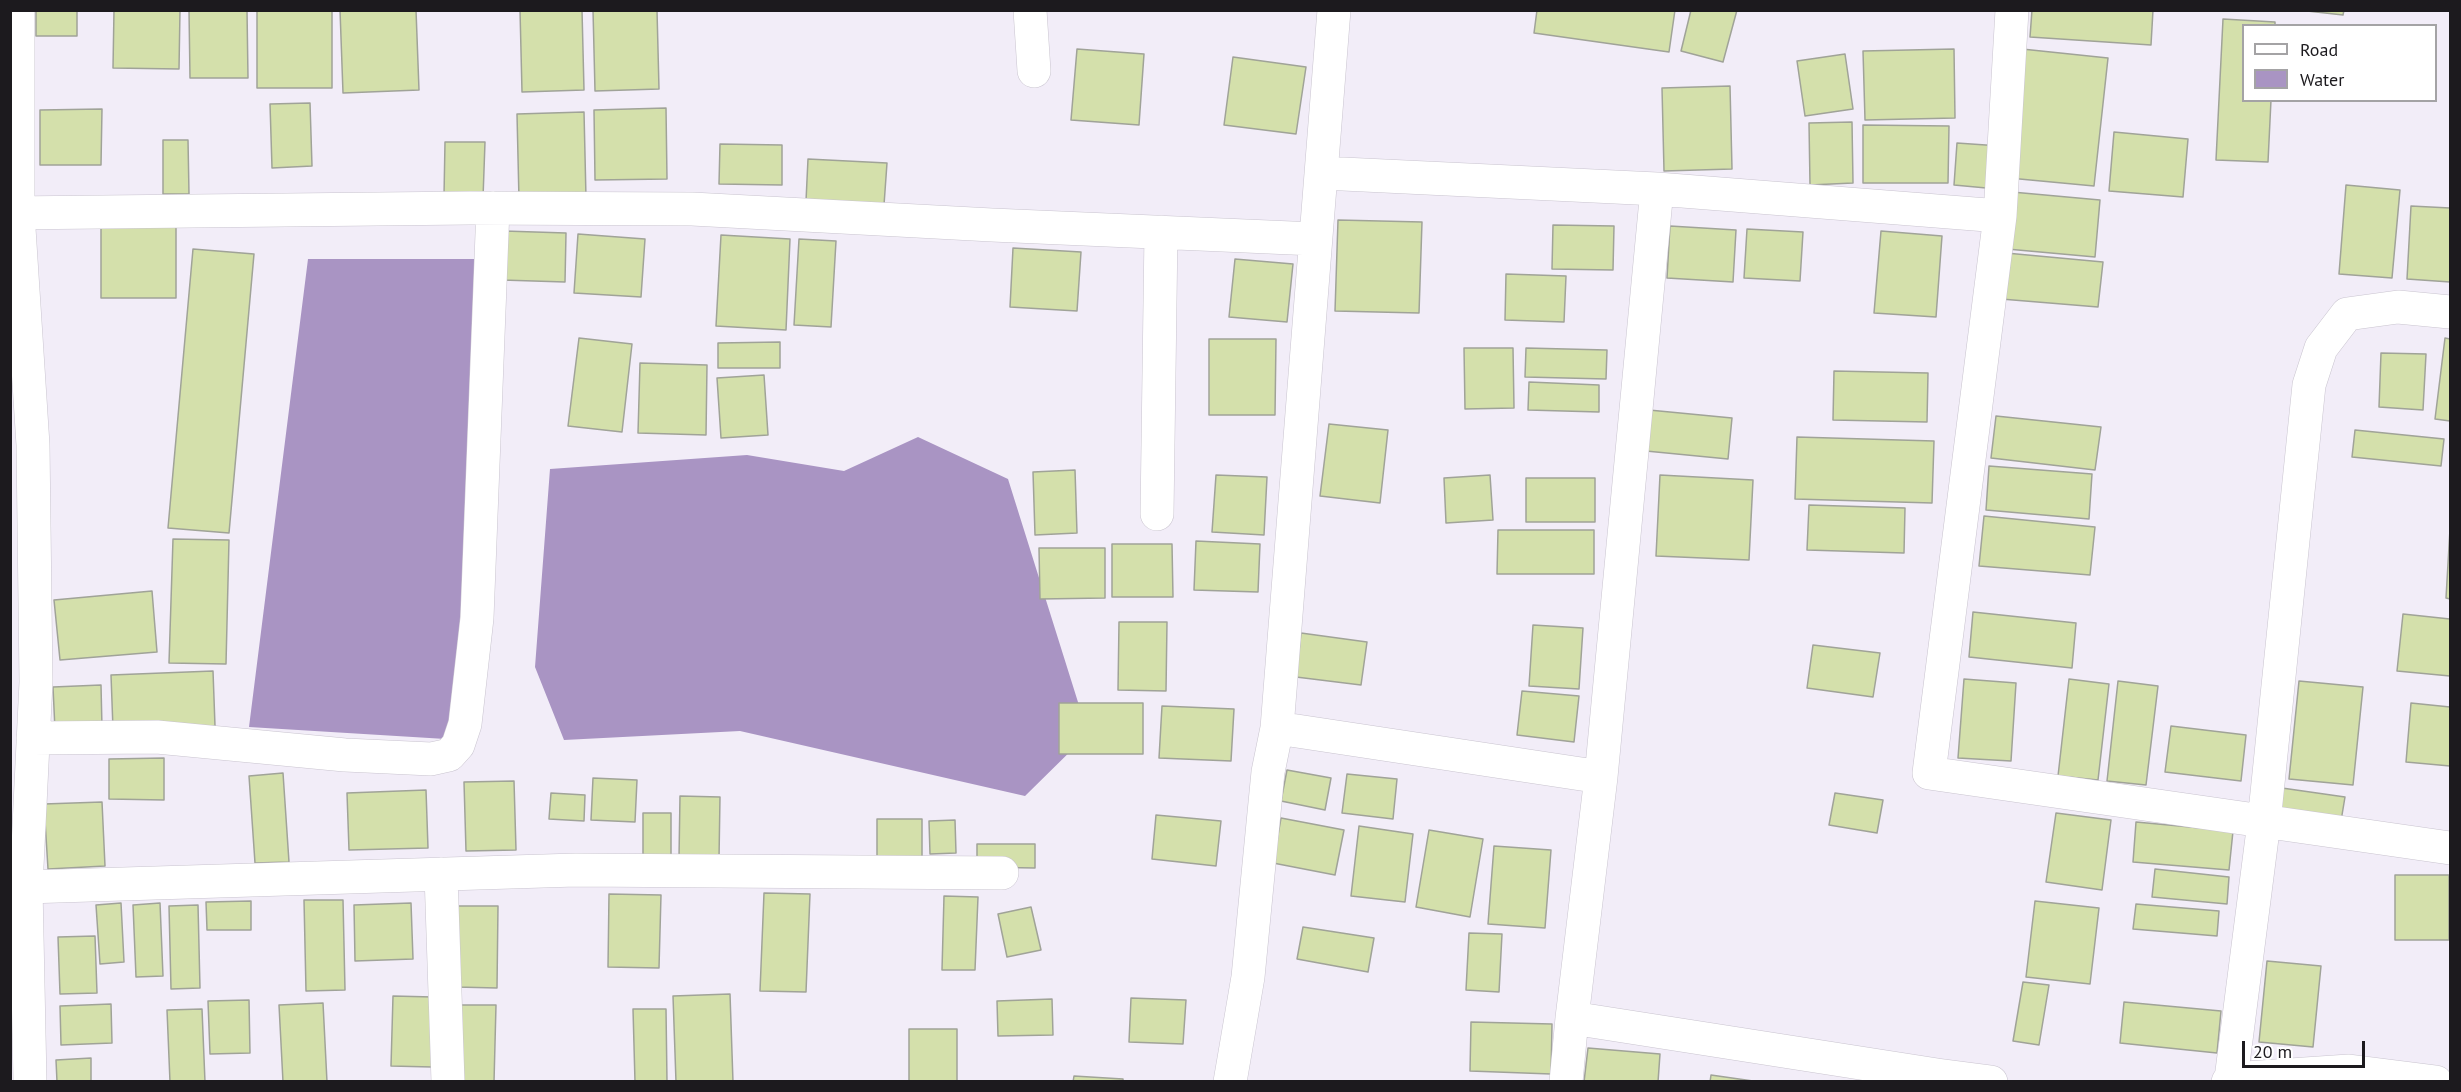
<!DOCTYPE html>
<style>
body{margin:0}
#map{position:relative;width:2461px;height:1092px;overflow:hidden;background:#f2edf8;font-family:"PT Sans",sans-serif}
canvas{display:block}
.frame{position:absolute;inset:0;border:12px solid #1c1a1e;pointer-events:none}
.legend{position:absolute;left:2242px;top:24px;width:195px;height:78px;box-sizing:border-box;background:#fff;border:2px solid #a4a3a5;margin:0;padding:8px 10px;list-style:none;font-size:18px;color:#1c1a1e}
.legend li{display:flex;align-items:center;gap:12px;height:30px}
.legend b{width:30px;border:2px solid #a4a3a5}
.scale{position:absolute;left:2242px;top:1041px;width:123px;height:27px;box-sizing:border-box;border:3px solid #1c1a1e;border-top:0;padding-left:8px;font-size:18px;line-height:21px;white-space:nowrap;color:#1c1a1e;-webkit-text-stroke:4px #fff;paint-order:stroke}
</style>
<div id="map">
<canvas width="2461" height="1092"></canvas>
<div class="frame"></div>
<ul class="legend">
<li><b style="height:8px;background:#fff"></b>Road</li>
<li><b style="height:16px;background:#a994c3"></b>Water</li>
</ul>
<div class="scale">20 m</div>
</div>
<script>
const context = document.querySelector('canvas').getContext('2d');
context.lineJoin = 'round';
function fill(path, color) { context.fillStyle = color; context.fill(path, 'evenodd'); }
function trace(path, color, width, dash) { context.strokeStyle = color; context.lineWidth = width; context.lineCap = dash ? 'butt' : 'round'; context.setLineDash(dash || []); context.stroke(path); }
fill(new Path2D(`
 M308,259h175l-21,481 -213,-13z
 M918,437l90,42 80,255 -63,62 -285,-65 -176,9 -29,-73 15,-198 197,-14 97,16z`), '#a994c3');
const building = new Path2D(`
 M36,10h41v26h-41z
 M114,10h66l-1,59 -66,-1z
 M189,10h58l1,68h-58z
 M257,10h75v78h-75z
 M340,10h76l3,80 -76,3z
 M520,10h62l2,80 -62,2z
 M593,10h64l2,79 -64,2z
 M1537,10h138l-6,42 -135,-19z
 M1691,10h46l-14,52 -42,-11z
 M2032,10h121l-2,35 -121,-8z
 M2298,10h46l-1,5z
 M2223,19l52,3v4h-31v74h27l-3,62 -52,-2z
 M1077,49l67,5 -5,71 -68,-5z
 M1954,49l1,69 -90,2 -2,-69z
 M2022,49l86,9 -14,128 -85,-8z
 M1845,54l8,55 -48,7 -8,-55z
 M1233,57l73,10 -10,67 -72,-9z
 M1730,86l2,83 -68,2 -2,-83z
 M310,103l2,63 -40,2 -2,-64z
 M666,108l1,71 -72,1 -1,-70z
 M102,109l-1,56h-61v-55z
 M584,112l2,86 -67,2 -2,-86z
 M1852,122l1,61 -43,2 -1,-62z
 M1863,125l86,1 -1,57h-85z
 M2114,132l74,7 -5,58 -74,-6z
 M163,140h25l1,54h-26z
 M445,142h40l-2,56 -39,-2z
 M1957,143l43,3 -3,43 -43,-4z
 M720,144l62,1v40l-63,-1z
 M808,159l79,4 -3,42 -78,-4z
 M2346,185l54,5 -8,88 -53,-4z
 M2012,192l88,8 -5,57 -88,-8z
 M2411,206l39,2v74l-43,-3z
 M1338,220l84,2 -3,91 -84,-2z
 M1553,225l61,1 -1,44 -61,-1z
 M1670,226l66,4 -3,52 -66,-4z
 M101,227h75v71h-75z
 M1747,229l56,3 -3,49 -56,-3z
 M504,231l62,2 -1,49 -63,-2z
 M1881,231l61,5 -6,81 -62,-4z
 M578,234l67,5 -4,58 -67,-4z
 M721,235l69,4 -4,91 -70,-4z
 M799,239l37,2 -5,86 -37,-2z
 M1013,248l68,4 -4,59 -67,-4z
 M193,249l61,5 -25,279 -61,-5z
 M2006,253l97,9 -5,45 -97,-8z
 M1235,259l58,5 -6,58 -58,-5z
 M1506,274l60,2 -2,46 -59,-2z
 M579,338l53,6 -10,88 -54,-6z
 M2445,338l5,1v82l-15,-2z
 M1209,339h67l-1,76h-66z
 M780,342v26h-62v-25z
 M1464,348h49l1,60 -49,1z
 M1526,348l81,2 -1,29 -81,-2z
 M2381,353l45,1 -3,56 -44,-3z
 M640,363l67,2 -1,70 -68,-2z
 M1834,371l94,2 -1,49 -94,-2z
 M764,375l4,60 -47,3 -4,-60z
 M1529,382l70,3v27l-71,-2z
 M1649,410l83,8 -4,41 -82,-8z
 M1996,416l105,11 -6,43 -104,-12z
 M1329,424l59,6 -8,73 -60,-7z
 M2355,430l89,9 -3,27 -89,-9z
 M1797,437l137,4 -2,62 -137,-4z
 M1989,466l103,8 -3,45 -103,-9z
 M1075,470l2,63 -42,2 -2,-63z
 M1216,475l51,2 -3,58 -52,-3z
 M1490,475l3,45 -47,3 -2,-45z
 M1660,475l93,5 -4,80 -93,-4z
 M1526,478h69v44h-69z
 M1809,505l96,3 -1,45 -97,-3z
 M1984,516l111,11 -5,48 -111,-9z
 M2450,529v70l-4,-1z
 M1498,530h96v44h-97z
 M173,539l56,1 -3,124 -57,-1z
 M1196,541l64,3 -2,48 -64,-2z
 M1112,544h60l1,53h-61z
 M1039,548h66v50l-65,1z
 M152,591l5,61 -97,8 -6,-60z
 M1973,612l103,11 -4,45 -103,-11z
 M2403,614l47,5v57l-53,-5z
 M1119,622h48l-1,69 -48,-1z
 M1533,625l50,3 -4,61 -50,-3z
 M1301,633l66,9 -6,43 -65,-8z
 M1813,645l67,8 -7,44 -66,-9z
 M213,671l2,55 -102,3 -2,-54z
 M1964,679l52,4 -5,78 -53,-3z
 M2069,679l40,5 -11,96 -40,-4z
 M2118,681l40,5 -12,99 -39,-4z
 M2299,681l64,6 -10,98 -64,-6z
 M101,685l1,43 -47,2 -2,-43z
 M1522,691l57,5 -5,46 -57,-7z
 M1059,703h84v51h-84z
 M2411,703l39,4v59l-44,-4z
 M1162,706l72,3 -3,52 -72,-3z
 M2171,726l75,9 -5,46 -76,-9z
 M164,758v42l-55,-1v-40z
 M1287,770l44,8 -6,32 -44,-9z
 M283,773l6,89 -34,1 -6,-87z
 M1347,774l50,5 -4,40 -51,-6z
 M593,778l44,2 -2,42 -44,-2z
 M514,781l2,69 -50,1 -2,-69z
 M2282,788l63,9 -4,24 -63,-10z
 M426,790l2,58 -79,2 -2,-57z
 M551,793l34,2 -1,26 -35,-2z
 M1835,793l48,7 -6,33 -48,-8z
 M680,796l40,1 -1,62 -40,-1z
 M102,802l3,64 -57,3 -4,-65z
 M643,813h28v44l-28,1z
 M2056,813l55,7 -9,70 -56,-8z
 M1156,815l65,6 -5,45 -64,-7z
 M1281,818l63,12 -9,45 -62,-12z
 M877,819h45v48l-45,1z
 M955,820l1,33 -26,1 -1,-33z
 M2136,822l97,9 -4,39 -96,-8z
 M1359,826l54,8 -8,68 -54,-6z
 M1429,830l54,9 -13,78 -54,-10z
 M977,844h58v24l-58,-1z
 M1494,846l57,4 -6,78 -57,-4z
 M2155,869l74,8 -2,27 -75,-7z
 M2395,875h54v65h-54z
 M764,893l46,1 -4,98 -46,-1z
 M609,894l52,1 -2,73 -51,-1z
 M944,896l34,1 -3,73h-33z
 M304,900h39l2,90 -39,1z
 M251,901v29h-44l-1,-28z
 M2035,901l64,7 -9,76 -64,-7z
 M121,903l3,59 -24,2 -4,-59z
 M160,903l3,73 -27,1 -3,-72z
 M411,903l2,56 -58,2 -1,-56z
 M2136,904l83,7 -2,25 -84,-7z
 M198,905l2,83 -29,1 -2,-83z
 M457,906h41l-1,82 -41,-1z
 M1031,907l10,43 -34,7 -9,-43z
 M1303,927l71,11 -6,34 -71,-13z
 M1469,933l33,1 -3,58 -33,-2z
 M95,936l2,57 -37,1 -2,-57z
 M2267,961l54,5 -8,81 -54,-5z
 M2023,982l26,3 -10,60 -26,-4z
 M730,994l3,88h-57l-3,-86z
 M393,996l40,1 -1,70 -41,-1z
 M1131,998l55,2 -3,44 -54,-2z
 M1052,999l1,36 -55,1 -1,-35z
 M249,1000l1,53 -40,1 -2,-53z
 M2124,1002l97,9 -4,42 -97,-10z
 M323,1003l4,79h-44l-4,-77z
 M111,1004l1,39 -51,2 -1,-39z
 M461,1005h35l-2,77h-35z
 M202,1009l3,73h-35l-3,-72z
 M633,1009h33l1,73h-32z
 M1471,1022l81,2 -1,50 -81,-3z
 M909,1029h48v53h-48z
 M1588,1048l72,6 -2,28h-74z
 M91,1058v24h-34l-1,-22z
 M1711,1075l49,7h-50z
 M1074,1076l49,3v3h-50z`);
fill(building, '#d4e0ab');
trace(building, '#a0a398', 1.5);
const street = new Path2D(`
 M18,10v203l15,232 3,237 -10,205 4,195
 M1030,10l4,61
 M2012,10l-12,206 -71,557 521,75
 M1322,173l335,16
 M10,213l460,-5 222,1 300,16 323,14
 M1157,514l4,-282
 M1277,728l324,49
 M33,738l124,-1 188,18 86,4 18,-4 9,-10 7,-21 12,-106 16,-410
 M441,874l7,208
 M26,887l550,-17 426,3
 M1572,1018l365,57 54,7
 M2231,1079l33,-257 45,-437 12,-37 26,-34 51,-7 52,5
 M1230,1082l18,-105 20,-205 9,-44 57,-718
 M1566,1082l6,-64 29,-241 56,-588 343,27`);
const secondary = new Path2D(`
 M2228,1082l3,-3 118,-8 87,11`);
trace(street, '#c9c4cf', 34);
trace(secondary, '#c9c4cf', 34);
trace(street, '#fff', 33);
trace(secondary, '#fff', 33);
</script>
